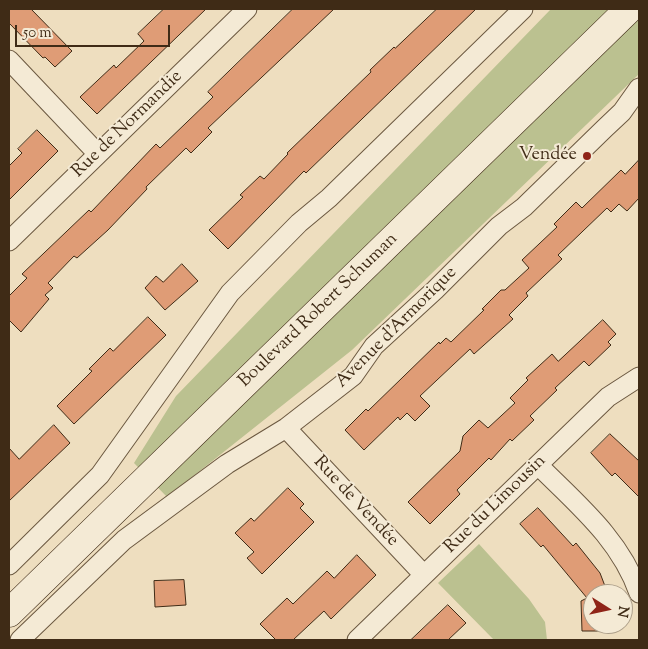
<!DOCTYPE html>
<meta charset="utf-8">
<style>
body{margin:0}
#map{position:relative;width:648px;height:649px;overflow:hidden;background:#eedebf;font-family:"Sorts Mill Goudy",serif}
canvas{display:block}
.frame{position:absolute;inset:0;border:10px solid #3f2b16;pointer-events:none}
.north{position:absolute;left:583px;top:584px;width:50px;height:50px;box-sizing:border-box;background:#f4ead5;border:1px solid #ac9e89;border-radius:50%;rotate:100deg;font-size:14px;font-weight:700;line-height:20px;text-align:center;color:#3f2b16}
.north::after{content:'';display:block;margin:auto;width:18px;height:22px;background:#8f2418;clip-path:polygon(50% 0,100% 100%,50% 72%,0 100%)}
.scale{position:absolute;left:15px;top:25px;width:155px;height:22px;box-sizing:border-box;border:2px solid #3f2b16;border-top:0;padding-left:6px;font-size:15px;line-height:18px;white-space:nowrap;color:#3f2b16;-webkit-text-stroke:4px #f4ead5;paint-order:stroke}
</style>
<div id="map">
<canvas width="648" height="649"></canvas>
<div class="frame"></div>
<div class="north">N</div>
<div class="scale">50 m</div>
</div>
<script>
const context = document.querySelector('canvas').getContext('2d');
context.lineJoin = 'round';
function fill(path, color) { context.fillStyle = color; context.fill(path, 'evenodd'); }
function trace(path, color, width, dash) { context.strokeStyle = color; context.lineWidth = width; context.lineCap = dash ? 'butt' : 'round'; context.setLineDash(dash || []); context.stroke(path); }
function label(font, color, halo, rows, align = 'center') {
  context.font = font + ' "Sorts Mill Goudy",serif'; context.lineWidth = 4; context.setLineDash([]); context.textBaseline = 'middle'; context.strokeStyle = halo; context.fillStyle = color; for (const [text, x, y, turn = 0] of rows) {
    context.save(); context.translate(x, y); context.rotate((+turn || 0) * Math.PI / 180); context.textAlign = isNaN(turn) ? turn : align; if (halo) context.strokeText(text, 0, 0); context.fillText(text, 0, 0); context.restore();
  }
}
fill(new Path2D(`
 M551,9h88v65l-287,276 -185,147 -33,-34 42,-67z
 M479,544l50,55 16,23 2,18h-53l-56,-57z`), '#bbc190');
const building = new Path2D(`
 M9,9h22l41,42 -17,16 -10,-10 -2,1 -34,-35z
 M164,9h42l-109,105 -17,-17 34,-32 2,3 28,-27 -6,-7z
 M293,9h41l-126,119 4,4 -21,21 -5,-5 -40,39 1,2 -39,41 -31,28 -3,-2 -26,27 5,5 -8,7 4,4 -28,33 -12,-12v-24l18,-18 -5,-4 67,-64 2,2 65,-68 4,4 53,-51 -5,-5z
 M437,9h39l-170,164 -2,-2 -76,78 -19,-19 34,-33 -3,-2 20,-19 4,3 24,-25 -1,-1 84,-81 -1,-2 24,-23 1,1z
 M37,130l21,21 -49,49v-34l13,-13 -4,-4z
 M639,160v38l-12,13 -8,-7 -8,8 -4,-4 -49,47 4,4 -36,34 2,3 -19,19 4,4 -39,35 -4,-5 -50,47 10,10 -15,15 -8,-8 -7,7 -2,-3 -34,33 -19,-20 21,-21 2,2 71,-69 1,2 6,-6 5,4 33,-32 -2,-1 19,-19h4l24,-22 -7,-8 35,-33 -3,-3 22,-22 6,6 39,-38 4,4z
 M182,264l16,17 -33,29 -20,-22 11,-12 7,6z
 M148,317l18,18 -92,89 -17,-18 35,-35 -3,-2 21,-21 3,3z
 M603,320l13,14 -8,8 3,3 -22,21 -5,-5 -29,27 2,2 -27,26 4,4 -22,21 -2,-2 -19,21 -2,-2 -32,32 3,4 -30,30 -22,-22 52,-51 3,-15 16,-16 9,8 27,-25 -5,-5 18,-18 -2,-2 26,-24 6,7z
 M54,425l16,18 -61,58v-53l10,11z
 M610,434l29,27v36l-24,-24 -3,3 -21,-23z
 M288,488l16,16 -4,4 14,14 -52,52 -15,-16 7,-6 -19,-19 16,-15 3,3z
 M538,508l35,38 3,-3 24,30 8,21h-15v30h23v7h-34l-1,-30 6,-3 -44,-53 -2,2 -21,-23z
 M357,555l19,20 -45,44 -7,-8 -31,29h-17l-16,-16 27,-26 6,6 34,-33 7,7z
 M184,580l2,25 -31,2 -1,-26z
 M448,605l18,18 -18,17h-37z`);
fill(building, '#df9c76');
trace(building, '#3f2b16', 1);
const street = new Path2D(`
 M9,60l89,94
 M9,241l238,-232
 M286,428l138,147
 M538,465c40,40 82,74 101,128
 M9,565l91,-90 130,-182 69,-70 30,-25 194,-189
 M20,640l104,-100 103,-76 59,-36 67,-52 21,-30 61,-56 64,-64 25,-19 80,-78 18,-17 17,-24
 M357,640l251,-243 31,-20`);
const secondary = new Path2D(`
 M9,613l620,-604`);
trace(street, '#6b5840', 21);
trace(secondary, '#3f2b16', 29);
trace(street, '#f4ead5', 19);
trace(secondary, '#f4ead5', 28);
for (const [x, y, r, color] of [
 [587,156,5,"#8f2418"]
]) { const dot = new Path2D(); dot.arc(x, y, r, 0, 2 * Math.PI); context.fillStyle = color; context.fill(dot); trace(dot, '#f4ead5', 2); }
label('18px', '#3f2b16', '#f4ead5', [
 ["Rue de Normandie",128,125,-44],
 ["Boulevard Robert Schuman",319,311,-44],
 ["Avenue d'Armorique",397,328,-45],
 ["Rue de Vendée",355,502,47],
 ["Rue du Limousin",496,505,-44]
]);
label('18px', '#3f2b16', '#f4ead5', [
 ["Vendée",577,156]
], 'right');
</script>
